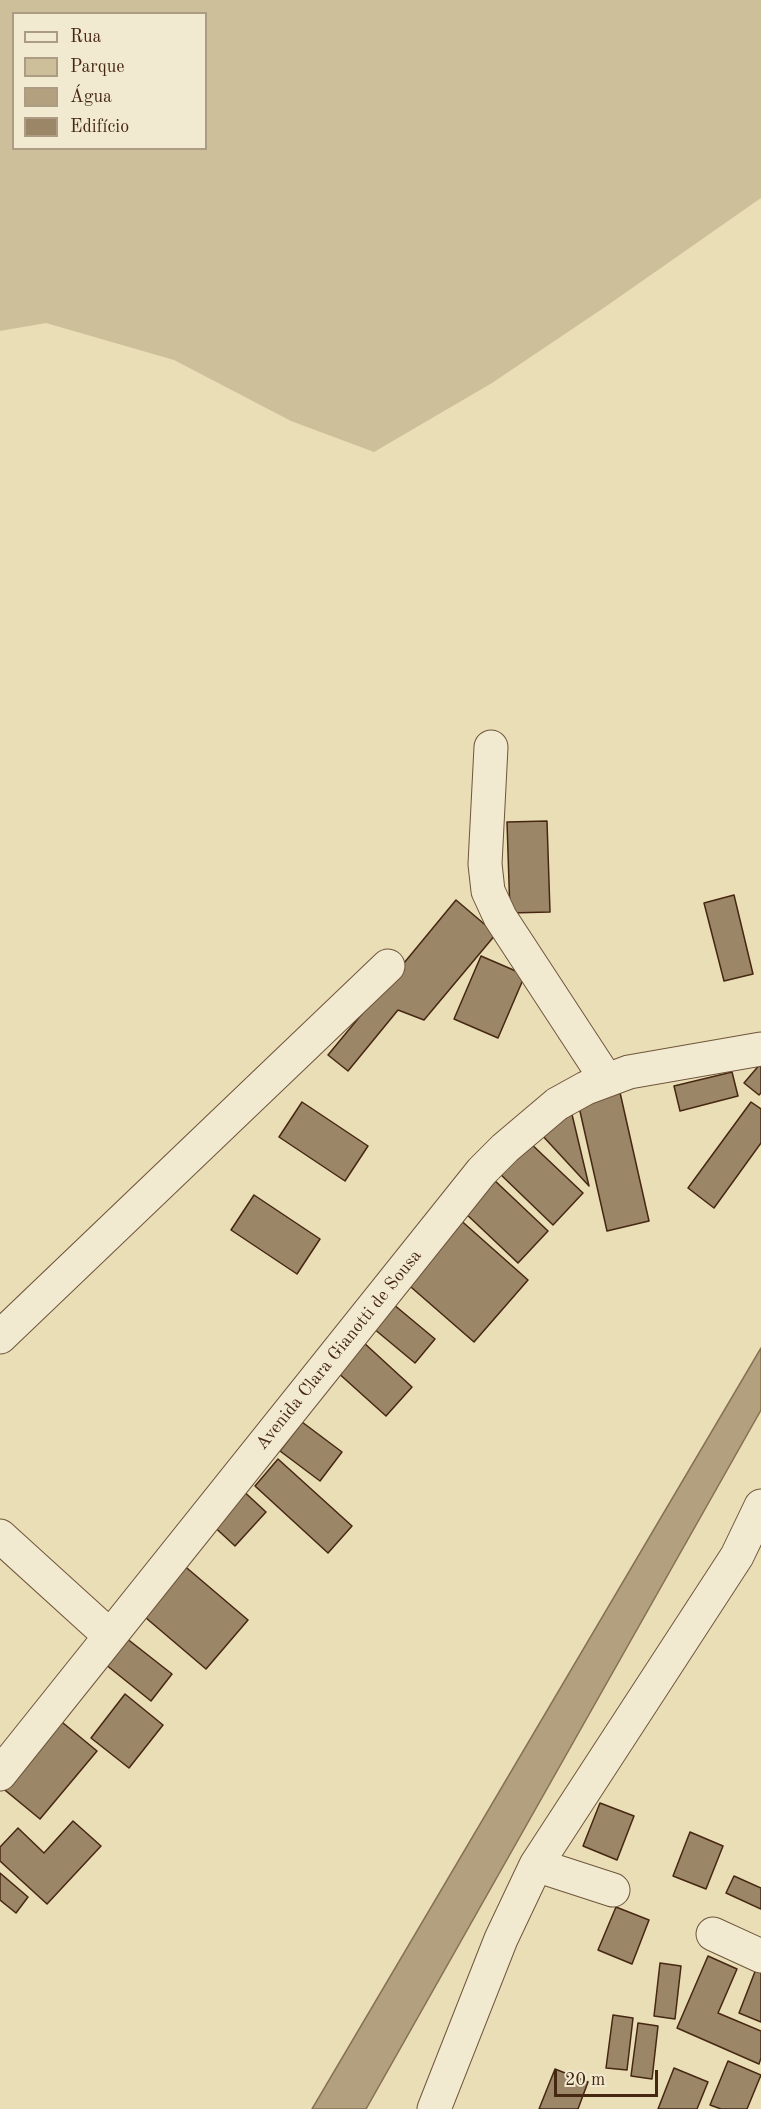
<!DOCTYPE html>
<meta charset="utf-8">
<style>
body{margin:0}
#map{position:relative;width:761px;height:2109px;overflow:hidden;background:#eadeb7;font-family:"Old Standard TT",serif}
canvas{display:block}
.legend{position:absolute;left:12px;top:12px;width:195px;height:138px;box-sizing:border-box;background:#f1ead0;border:2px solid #ad9c84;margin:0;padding:8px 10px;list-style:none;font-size:18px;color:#462712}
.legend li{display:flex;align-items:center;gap:12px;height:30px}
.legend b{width:30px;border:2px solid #ad9c84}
.scale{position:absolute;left:554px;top:2070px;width:104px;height:27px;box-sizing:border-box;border:3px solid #462712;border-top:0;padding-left:8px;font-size:18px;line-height:21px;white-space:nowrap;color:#462712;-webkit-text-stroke:4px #f1ead0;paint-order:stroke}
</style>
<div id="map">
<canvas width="761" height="2109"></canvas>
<ul class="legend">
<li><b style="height:8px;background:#f1ead0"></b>Rua</li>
<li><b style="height:16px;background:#cebf9b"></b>Parque</li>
<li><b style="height:16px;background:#b2a07f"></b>Água</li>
<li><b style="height:16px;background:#9b8668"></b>Edifício</li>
</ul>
<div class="scale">20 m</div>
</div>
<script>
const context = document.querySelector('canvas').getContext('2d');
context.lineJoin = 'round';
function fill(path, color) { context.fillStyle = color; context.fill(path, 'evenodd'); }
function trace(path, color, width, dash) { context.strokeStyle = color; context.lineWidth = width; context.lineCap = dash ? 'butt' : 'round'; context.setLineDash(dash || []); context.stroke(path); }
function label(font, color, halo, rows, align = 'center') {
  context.font = font + ' "Old Standard TT",serif'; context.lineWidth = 6; context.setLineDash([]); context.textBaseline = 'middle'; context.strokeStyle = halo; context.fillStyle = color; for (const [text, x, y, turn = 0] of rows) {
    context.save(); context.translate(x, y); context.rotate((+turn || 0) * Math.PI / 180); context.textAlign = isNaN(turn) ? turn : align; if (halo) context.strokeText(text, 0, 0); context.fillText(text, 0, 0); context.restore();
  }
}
fill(new Path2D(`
 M0,0h761v198l-156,109 -113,76 -118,69 -83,-31 -117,-61 -128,-37 -46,8zM14,14h192v134h-192z`), '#cebf9b');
const water = new Path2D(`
 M761,1348v62l-395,699h-54z`);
fill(water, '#b2a07f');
trace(water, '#877053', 1.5);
const building = new Path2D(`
 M547,821l3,91 -40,1 -3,-91z
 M734,895l19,79 -29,7 -20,-78z
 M456,900l40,34 -72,86 -26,-10 -50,61 -20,-16z
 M481,956l44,19 -27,63 -44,-19z
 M761,1063v30l-2,2 -15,-12z
 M732,1072l6,24 -58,15 -6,-25z
 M619,1088l30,133 -42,10 -30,-133z
 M302,1102l66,44 -23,35 -66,-44z
 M751,1102l10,7v34l-47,65 -26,-20z
 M570,1106l19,80 -49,-53z
 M527,1140l56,53 -30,32 -55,-53z
 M492,1178l56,53 -30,32 -56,-53z
 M254,1195l66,44 -23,35 -66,-44z
 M457,1217l71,63 -54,62 -70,-61z
 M393,1304l42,35 -20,24 -42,-35z
 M363,1342l49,45 -26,29 -50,-45z
 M302,1422l40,30 -22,29 -40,-30z
 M278,1459l74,67 -24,27 -73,-67z
 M239,1487l27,25 -31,34 -27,-25z
 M181,1563l67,57 -42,49 -67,-57z
 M121,1634l51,40 -21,27 -51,-41z
 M125,1694l38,31 -34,43 -38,-30z
 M57,1718l40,33 -57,68 -40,-33z
 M600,1803l34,13 -17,44 -34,-14z
 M73,1821l28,25 -54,58 -47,-43v-14l18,-19 26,25z
 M690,1832l33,14 -17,43 -33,-13z
 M0,1873l28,24 -12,16 -16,-13z
 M734,1876l27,12v21l-35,-16z
 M616,1907l33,13 -17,44 -34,-14z
 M708,1956l29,13 -19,44 43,18v27l-2,6 -82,-36z
 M660,1963l21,3 -6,53 -21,-3z
 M756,1969l5,2v51l-22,-9z
 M613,2015l20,3 -6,52 -21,-2z
 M638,2023l20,3 -6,53 -21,-3z
 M728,2061l33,14 -14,34h-26l-11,-4z
 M674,2068l34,14 -11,27h-39z
 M555,2069l33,13 -10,27h-39z`);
fill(building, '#9b8668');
trace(building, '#462712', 1.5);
const minor = new Path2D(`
 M491,747l-6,117 3,27 12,26 106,162
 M0,1337l388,-371
 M0,1536l110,100
 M0,1774l482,-603 23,-23 52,-44 29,-16 43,-16 132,-23
 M536,1865l201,-309 24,-50
 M713,1934l48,22
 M434,2109l67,-170 35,-74 77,25`);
trace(minor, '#6f553b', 35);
trace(minor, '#f1ead0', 33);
label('18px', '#462712', '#f1ead0', [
 ["Avenida Clara Gianotti de Sousa",339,1350,-51]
]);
</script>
